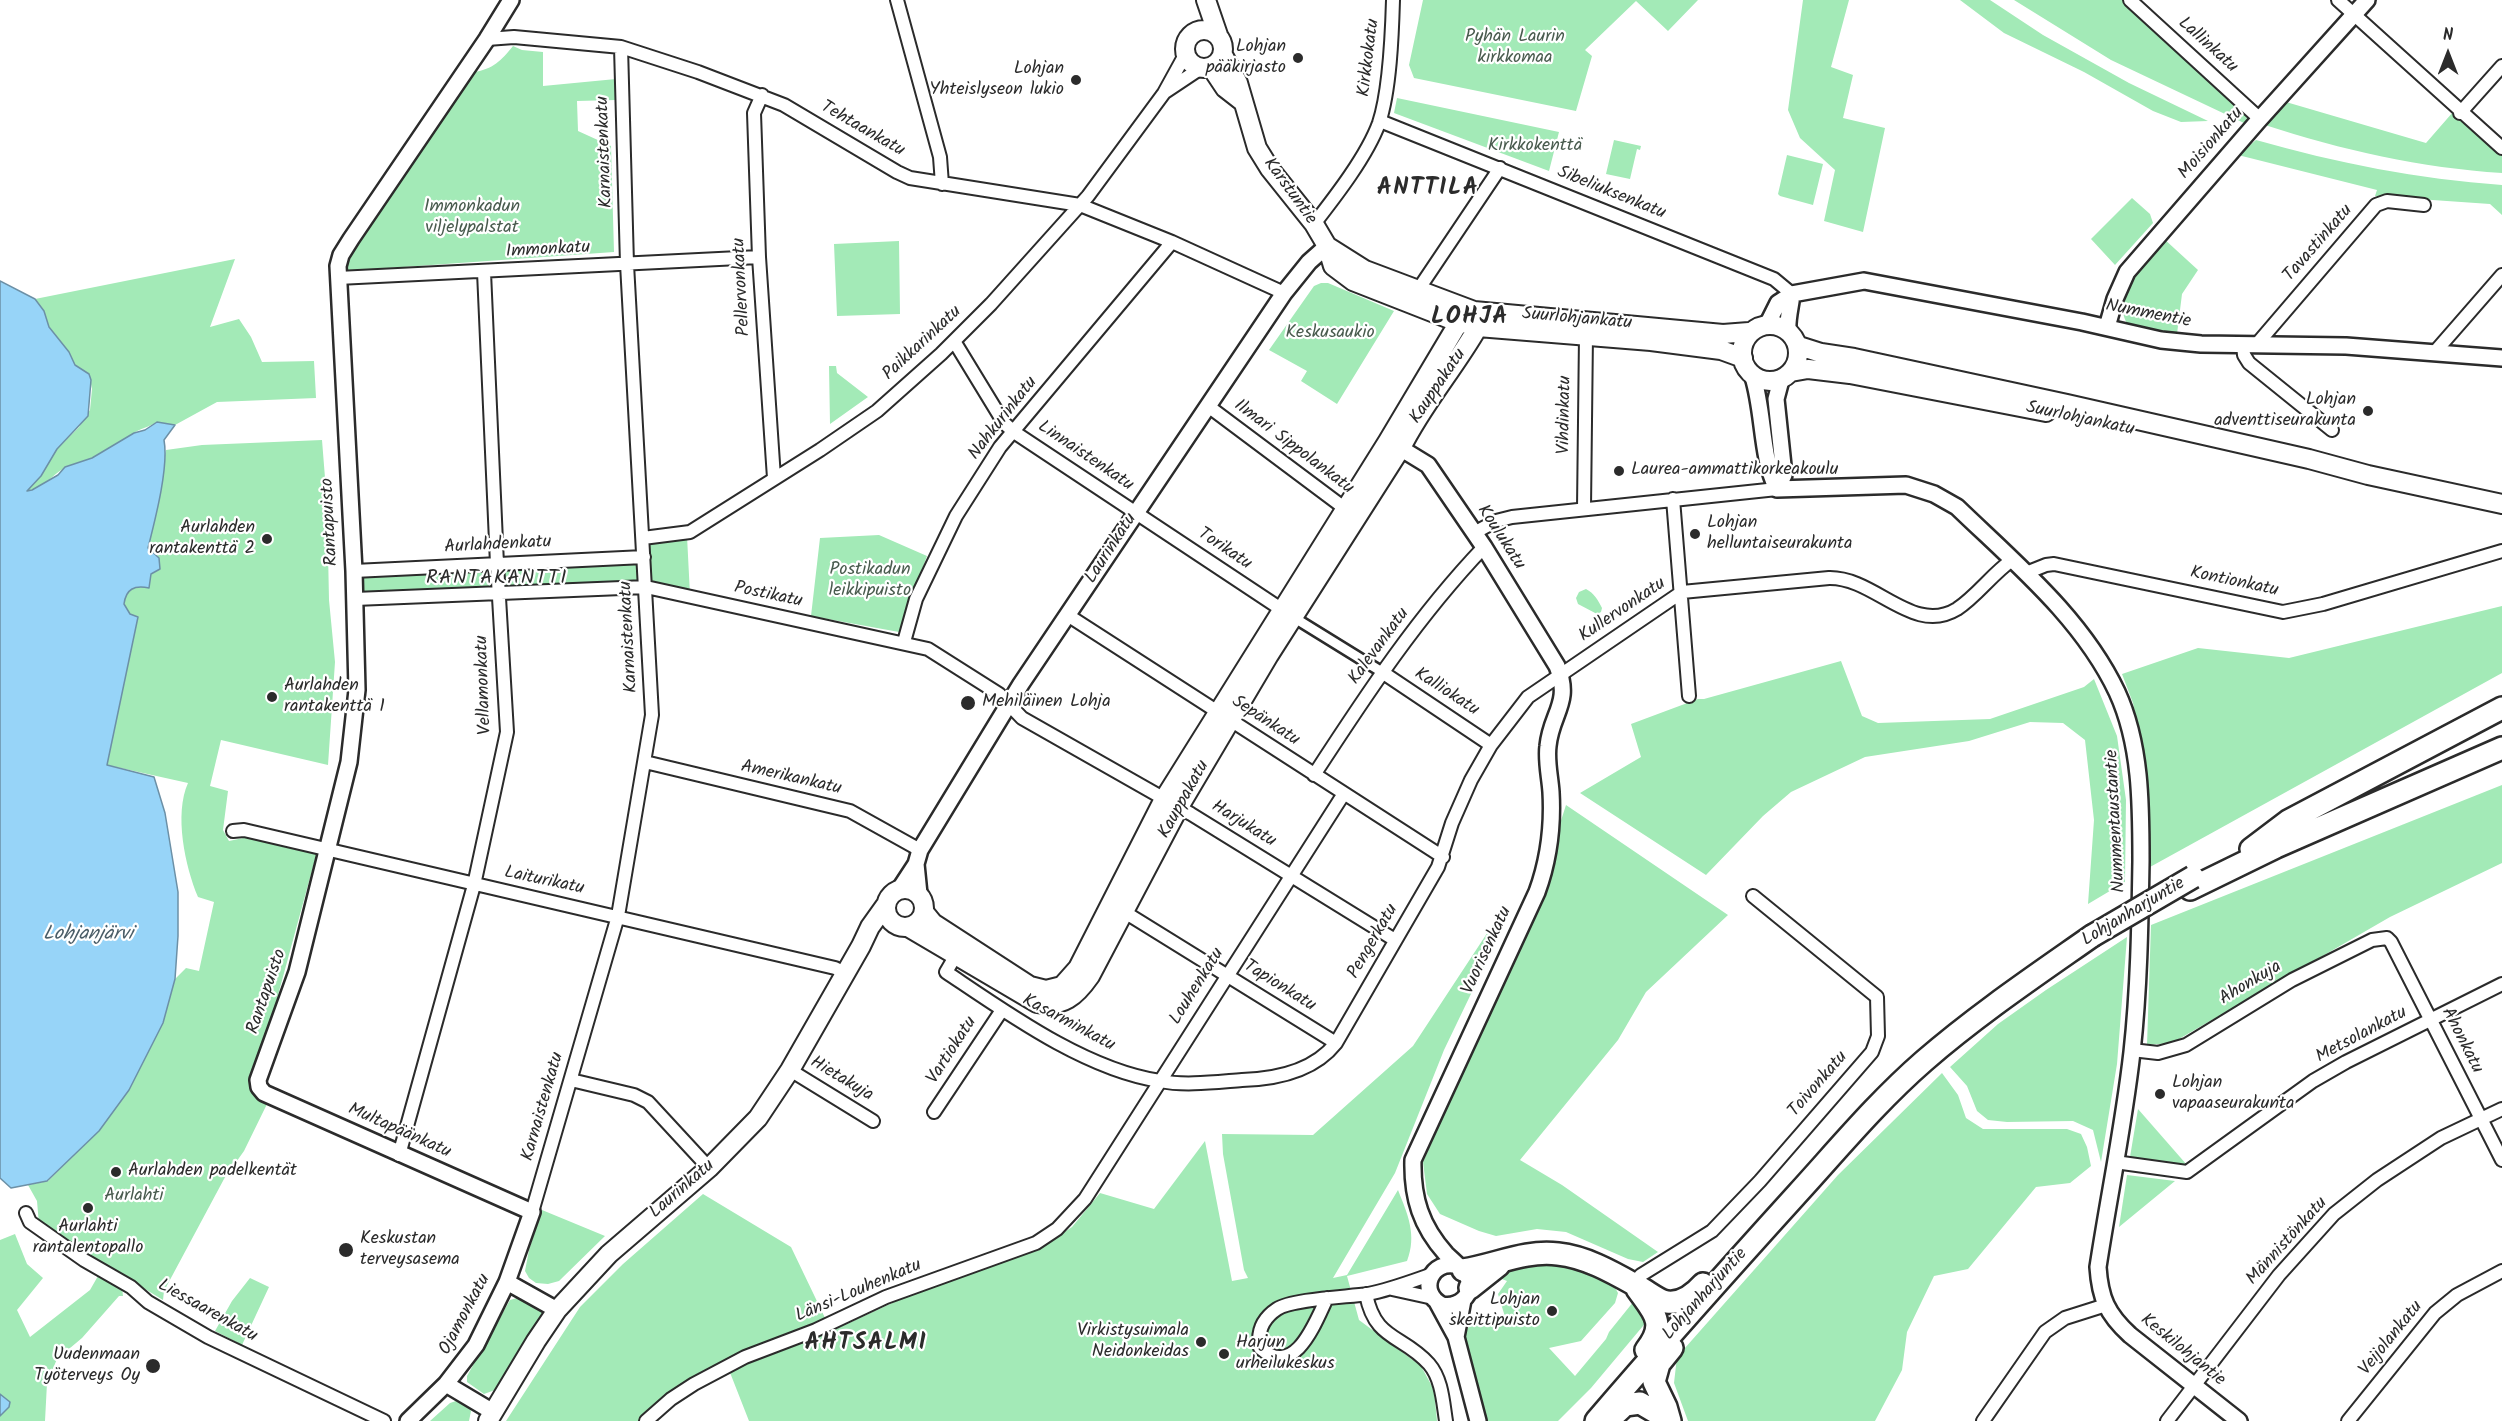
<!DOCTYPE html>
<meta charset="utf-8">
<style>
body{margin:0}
#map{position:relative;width:2502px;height:1421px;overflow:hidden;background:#fff;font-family:Kalam,sans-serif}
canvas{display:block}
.north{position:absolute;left:2418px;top:24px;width:60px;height:60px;-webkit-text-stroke:4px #fff;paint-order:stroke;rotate:0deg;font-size:16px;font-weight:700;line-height:24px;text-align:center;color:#2b2b2b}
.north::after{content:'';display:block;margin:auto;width:21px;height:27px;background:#2b2b2b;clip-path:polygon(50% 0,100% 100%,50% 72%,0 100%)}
</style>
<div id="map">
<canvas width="2502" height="1421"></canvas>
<div class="north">N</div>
</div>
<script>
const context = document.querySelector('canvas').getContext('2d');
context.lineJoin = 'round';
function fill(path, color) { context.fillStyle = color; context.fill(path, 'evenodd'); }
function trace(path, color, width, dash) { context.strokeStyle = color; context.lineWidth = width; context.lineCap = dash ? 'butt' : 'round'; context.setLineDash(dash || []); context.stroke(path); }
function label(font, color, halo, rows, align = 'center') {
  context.font = font + ' Kalam,sans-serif'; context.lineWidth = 4.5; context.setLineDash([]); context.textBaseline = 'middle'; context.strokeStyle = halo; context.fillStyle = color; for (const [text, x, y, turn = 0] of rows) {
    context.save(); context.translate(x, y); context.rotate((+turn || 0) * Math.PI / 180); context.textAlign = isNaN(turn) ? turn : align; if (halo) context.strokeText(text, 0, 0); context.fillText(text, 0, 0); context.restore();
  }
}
fill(new Path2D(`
 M1423,0h275l-30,31 -32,-30 -51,49 7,6 -16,55 -162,-33 -5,-13z
 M1803,0h46l-18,67 22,8 -10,43 42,10 -22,104 -39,-11 11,-51 -35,-32 -12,-28z
 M1960,0h30l53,35 86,48 79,38 -27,1 -28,-11 -69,-39 -80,-39z
 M2014,0h108l124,112 1,8 -3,3 -133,-63z
 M513,46l9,4 21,2v34l73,-7v21l-39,1 1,30 33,15 3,106 -267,19 -1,-11 9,-16 119,-172c19,-3 27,-11 39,-26z
 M1397,98l162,34 -10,39 -155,-58z
 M2286,102l140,41 27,-31 49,40v21c-80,-5 -161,-23 -237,-48z
 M1614,140l27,6 -1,4 -3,-1 -7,30 -24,-5z
 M2256,140c81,23 162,39 246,45v30l-12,-11 -115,-8 2,-6 -139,-35z
 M1787,155l36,9 -10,41 -33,-9 -2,-2z
 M2132,198l18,16 3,9 -38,42 -24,-26z
 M2163,238l35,32 -16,24 -5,40 -48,-8c-21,-29 16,-67 34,-88z
 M899,241l1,73 -63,2 -3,-72z
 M235,259l-25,68 29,-8 12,18 11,25 52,-1 2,37 -99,4 -42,23 -18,-3c-8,5 -18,7 -25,12 -15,11 -31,21 -48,28 -6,3 -13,2 -18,5 -13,7 -22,21 -39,24l14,-15 16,-27 22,-22 11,-17 2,-21 -3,-15 -14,-9 -6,-13 -20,-25 -5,-16 -9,-12z
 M1321,283h7l66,28 -57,93 -36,-23 6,-10 -38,-21 45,-64z
 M829,366h7l1,7 31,24 -38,27z
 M322,440l5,63 2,97 6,62 -7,103 -107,-25 -11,46 18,5 -5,39 6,11 19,-4 69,15 -42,154 -23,70 7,18 8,10 -23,47 -20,28 -60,112 -1,9 -124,-76 -2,-23 -9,-16 20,-4 51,-50 64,-108 12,-44 11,-11 13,3 15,-69 -16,-5c-13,-31 -24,-83 -10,-114l-81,-18 31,-148 -8,-3 -6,-10c3,-15 10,-19 25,-17l2,-13 8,-16 -11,-10 18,-98 36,-5z
 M879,535l48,21 -28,76 -88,-16 9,-78z
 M687,536l3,59 -42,-11 -2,-43z
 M640,560l1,23 -284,13 -1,-23z
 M1586,589c8,4 12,11 16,19l-1,4 -4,2 -19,-10 -2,-6 3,-6z
 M2502,606v67l-352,194 -4,-101 -13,-63 -11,-29 76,-26 91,10z
 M1841,661l21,55 16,7 112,-4 94,-32 10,-8 23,57 9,64 -1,82 -37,22 6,-84 -9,-80 -22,-17 -33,-1 -61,19 -104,16 -74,35 -28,24 -57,59 -126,-82 61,-36 -10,-33 67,-25h6z
 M2502,785v78l-112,54 -218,126 -25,2 4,-120z
 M1566,805l162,110 -82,77 -28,48 -98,120 42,25 96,67 -15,10 -15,-3 -62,-27 -29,-3 -41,7 -17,-5 -39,-17 -13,-20 -4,-32 133,-303 2,-29z
 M1501,912l6,7 -63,131 -49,123 -62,105 14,-3 51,-85c10,25 19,45 9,71l-60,15 12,44 62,46 13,24 3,31h-688l-20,-51 92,-34 82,-38 145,-55 24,-16 28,-34 54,16 51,-68 27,140 16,-3 -4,-8 -21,-116 -1,-20 91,1 100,-89z
 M2127,937l-10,127 -16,98 -8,-32 -20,-9 -66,1 -19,-2 -11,-9 -10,-25 -17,-19 48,-43 48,-34z
 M1942,1073l16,22 8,23 17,11h84l14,5 6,13 4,19 -21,17 -34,4 -68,82 -34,7 -27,56 -5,38 -27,51h-187l-14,-38 3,-26 161,-182z
 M2138,1109l49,56 -57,-8z
 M2127,1175l48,6 -56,46z
 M703,1194l88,53 35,73c-62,25 -145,48 -188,101h-132l74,-114 43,-43z
 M542,1210l63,26 -46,45 -11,3 -12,-1 -7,-5 -4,-7 4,-21z
 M15,1234l12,30 16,14 -26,32 13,27 60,-47 8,-14 24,12 1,8h-4l-37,42 -25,21 -10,24 -2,38h-45v-5l10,-14 -10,-8v-154z
 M1570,1263l43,21 5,9 -3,10 -34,38 -32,7 26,28 31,-37 3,-7 25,-31 14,19 -57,68 -33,33h-71l-23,-86 6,-11h43l-7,-4 -8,-26 9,-13 -13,-5 13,-11z
 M250,1278l19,9 -27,58 -27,-14 17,-30z
 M517,1298h5l19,12 1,7 -47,73 -11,4 -17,-12v-6l43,-76z
 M456,1401l11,4 4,6 -2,10h-39l20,-18z`), '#a3eab7');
const water = new Path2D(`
 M0,281l35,18 9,12 5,16 20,25 6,13 14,9 2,6 -3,36 -31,33 -16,27 -14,15 5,-1 26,-15 7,-8 27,-9 42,-25 11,-3 12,-8 18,3 -11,15c5,27 -9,80 -16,108l11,10 1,11 -9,5 -2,14c-15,-3 -23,1 -25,16l6,10 8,3 -31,148 47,12 11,36 13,79v44l-3,43 -12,44 -34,67 -30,41 -52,50 -36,7 -11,-10z
 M0,1394l10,8 -1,5 -9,9z`);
fill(water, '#97d4f8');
trace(water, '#6c90a6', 1.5);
const pedestrian = new Path2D(`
 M1293,617l89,55`);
const minor = new Path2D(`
 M897,0l43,157 2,27
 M2130,0l130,119
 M2338,0l164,148
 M487,39l27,-2 107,10 77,25 86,33 113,67 13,6 170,27 92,37 112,51
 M1165,92l36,-24
 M762,95l-8,18 5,144 15,221
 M2460,113l42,-47
 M1380,121l394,158 18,15
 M1314,224c21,-27 53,-68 65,-101 11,-33 13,-88 14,-123
 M338,278l421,-21
 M1418,290l82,-122
 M954,341l50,82 10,9 273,181
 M2257,344l119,-139 11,-4 37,4
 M2243,345l1,10 5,8 83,67
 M2434,353l68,-78
 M1208,406l143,107
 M1673,499l16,197
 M1584,508l2,-173
 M1474,533l22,-12 16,-4 265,-28
 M643,538l47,-6 130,-82 57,-39 64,-57 50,-50 97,-108 76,-103 22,-40
 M354,571l290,-14
 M2026,573l20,-8 8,-1 229,48 40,-8 179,-53
 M355,599l291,-12 282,62 71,45 23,24 169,96 204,126
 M1069,616l374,241
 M904,642l12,-43 40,-83 44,-69 172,-205
 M1382,672l109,73
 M645,762l205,49 70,39
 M1314,775c52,-80 104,-159 170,-228
 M233,831l11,-1 591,138 10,5
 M1118,908l218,135
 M956,955l-10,17c61,41 140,98 214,109 25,5 56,1 82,-1 34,-1 72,-9 94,-37l102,-176 14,-44 19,-43 20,-35 37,-48 154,-105 147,-14c46,-1 84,58 128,31 20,-13 35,-35 55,-49
 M2132,1050l26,3 28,-8 106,-65 80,-40 15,-2 4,4 111,218
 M790,1070l83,51
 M571,1080l63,15 14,7 61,66
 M934,1112l68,-102
 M399,1155l75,-270 33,-153 -10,-168 -13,-292
 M2115,1162l72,10 126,-91 33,-19 156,-78
 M532,1212l86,-296 34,-201 -25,-451 -6,-217
 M26,1213l4,9 54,38 47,27 17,15 60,35 176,84
 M1633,1284l8,-9 71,-44 48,-50 112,-129 6,-16 -1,-39 -124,-101
 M1392,1289l41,9
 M1366,1294c9,47 36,40 63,70 13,15 14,38 17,57
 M1327,1298c-12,25 -32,81 -67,50 -3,-16 2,-29 17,-39 15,-10 71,-12 91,-15 21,-4 42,-12 62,-19
 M646,1421l25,-22 23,-15 51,-27 71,-27 70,-33 150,-54 21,-14 28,-30 258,-404
 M1983,1421l62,-89 20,-14 41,-13
 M2167,1421l112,-146 55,-61 43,-34 64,-42 61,-29
 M2348,1421l87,-108 22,-18 45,-24`);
const tertiary = new Path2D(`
 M1767,325l11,-22 14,-9 72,-13 218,41 79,18 40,4 145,2 156,12
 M2107,327l8,-28 12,-27 131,-151 109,-121
 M1788,331c-1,-13 3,-25 4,-37
 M1753,377c11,35 8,81 24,112
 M1392,443l36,22 56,82 73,119c15,37 -6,47 -9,80 -2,15 2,31 3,46 2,35 -2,67 -14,100l-124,268c-1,38 8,66 33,94 7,7 18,15 22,24 7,17 -10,30 -26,27 -25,-13 -11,-47 16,-39
 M1777,489l129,-4 28,9 23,13c58,56 125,111 160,185 24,52 24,112 24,169 -1,63 -2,128 -9,191 -8,72 -23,143 -34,215 2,31 9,47 32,68l109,86
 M1777,489l7,-14 -8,-76 5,-19
 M899,890l17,-26
 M919,894l-3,-30 4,-14 101,-166 263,-391 25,-31 18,-16
 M507,1282l50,28
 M1437,1302l19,35 22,84
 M1456,1337l7,-37
 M446,1384l47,28
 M408,1421l38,-37 30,-39 31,-63 25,-70 -268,-119 -5,-6 -1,-7 39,-108 52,-210 8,-72 -3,-119 -16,-305 3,-11 10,-16 136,-200 24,-39`);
const secondary = new Path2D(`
 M1206,0l12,35
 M1185 49a19 19 0 1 1 38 0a19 19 0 1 1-38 0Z
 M1223,55l15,28 19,65 13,21 44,55 13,22 6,20 20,15 97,38 28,8 173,14 70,9 22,8
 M1211,67l14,21 18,14
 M1327,246l38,24 109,41 249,23 26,-2
 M1742 353a28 28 0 1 1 56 0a28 28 0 1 1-56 0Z
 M1799,346l22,7 33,5 213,46 242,55 59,16 134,29
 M1791,372l17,-3 42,5 196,38
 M886 908a19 19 0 1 1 38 0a19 19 0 1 1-38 0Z
 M924,912l9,11 97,63 16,4 16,-4 16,-18 86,-169 224,-358 71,-119 15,-11
 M908,927l129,76c26,5 39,-7 53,-27l89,-169 90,-152 132,-207c21,-43 53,-79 77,-121l-4,-16
 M488,1421l48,-80 21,-31 52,-56 100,-86 49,-50 32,-48 71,-124 9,-19 15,-21`);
const trunk = new Path2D(`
 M2251,849l37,-28 214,-113
 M2190,889l86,-42 226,-99
 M1463,1270c33,-5 61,-20 95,-16 29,3 56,19 81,33 8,4 20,14 28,15 15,2 27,-8 36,-18
 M1470,1288l29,-23
 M1637,1289c17,24 30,34 9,61
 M1596,1421c66,-77 134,-153 202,-228 41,-45 80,-92 126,-132 53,-46 111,-85 168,-125
 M1608,1421l17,-16 15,-2 29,17
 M1670,1421l-4,-14 -12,-25 5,-18 13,-16`);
trace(pedestrian, '#2b2b2b', 14);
trace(minor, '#2b2b2b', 16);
trace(tertiary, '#2b2b2b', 20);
trace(secondary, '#2b2b2b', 22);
trace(trunk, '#2b2b2b', 26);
trace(pedestrian, '#fff', 9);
trace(minor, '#fff', 12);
trace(tertiary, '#fff', 15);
trace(secondary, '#fff', 18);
trace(trunk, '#fff', 21);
const trunkBridge = new Path2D(`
 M2092,936l101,-59`);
trace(trunkBridge, '#2b2b2b', 26, []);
trace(trunkBridge, '#fff', 21);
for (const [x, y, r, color] of [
 [1298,58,6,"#2b2b2b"],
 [1076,80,6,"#2b2b2b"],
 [2368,411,6,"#2b2b2b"],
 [1619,471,6,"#2b2b2b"],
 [1695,534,6,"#2b2b2b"],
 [267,539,6,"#2b2b2b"],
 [272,697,6,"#2b2b2b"],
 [968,703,8,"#2b2b2b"],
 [2160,1094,6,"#2b2b2b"],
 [116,1172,6,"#2b2b2b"],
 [88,1208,6,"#2b2b2b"],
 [346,1250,8,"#2b2b2b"],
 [1552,1311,6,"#2b2b2b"],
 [1201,1342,6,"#2b2b2b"],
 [1224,1354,6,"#2b2b2b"],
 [153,1366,8,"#2b2b2b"]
]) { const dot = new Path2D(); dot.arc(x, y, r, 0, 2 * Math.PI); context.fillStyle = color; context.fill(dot); trace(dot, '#fff', 2); }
label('18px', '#495b4e', '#fff', [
 ["Pyhän Laurin",1515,38],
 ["kirkkomaa",1515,59],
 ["Kirkkokenttä",1535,147],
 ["Immonkadun",472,208],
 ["viljelypalstat",472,229],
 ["Keskusaukio",1330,334],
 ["Postikadun",870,571],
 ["leikkipuisto",870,592],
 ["Aurlahti",134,1197]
]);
label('18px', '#2b2b2b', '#fff', [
 ["Lallinkatu",2207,46,42],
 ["Kirkkokatu",1370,58,-83],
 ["Tehtaankatu",862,130,30],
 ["Moisionkatu",2212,144,-49],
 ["Karnaistenkatu",606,152,-92],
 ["Karstuntie",1289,192,54],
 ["Sibeliuksenkatu",1611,194,22],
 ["Tavastinkatu",2319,244,-49],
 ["Immonkatu",548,251,-3],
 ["Pellervonkatu",743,287,-93],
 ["Nummentie",2148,315,11],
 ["Suurlohjankatu",1577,320,5],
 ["Paikkarinkatu",923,344,-43],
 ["Kauppakatu",1439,387,-56],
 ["Vihdinkatu",1566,415,-89],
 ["Nahkurinkatu",1004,419,-52],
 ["Suurlohjankatu",2080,420,12],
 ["Ilmari Sippolankatu",1293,448,37],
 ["Linnaistenkatu",1085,457,34],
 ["Rantapuisto",331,522,-93],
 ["Koulukatu",1500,538,57],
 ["Aurlahdenkatu",498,546,-3],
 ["Laurinkatu",1112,549,-57],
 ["Torikatu",1224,550,34],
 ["Kontionkatu",2234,583,12],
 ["Postikatu",768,596,12],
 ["Kullervonkatu",1623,611,-34],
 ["Karnaistenkatu",630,637,-93],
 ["Kalevankatu",1380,647,-54],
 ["Vellamonkatu",485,685,-92],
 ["Kalliokatu",1446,693,33],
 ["Sepänkatu",1265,722,33],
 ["Amerikankatu",791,779,13],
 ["Kauppakatu",1185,800,-61],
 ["Nummentaustantie",2117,821,-93],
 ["Harjukatu",1243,825,32],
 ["Laiturikatu",544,882,12],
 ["Lohjanharjuntie",2134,913,-31],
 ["Pengerkatu",1374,942,-60],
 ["Vuorisenkatu",1488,951,-65],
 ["Ahonkuja",2251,984,-31],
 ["Louhenkatu",1198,987,-58],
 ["Tapionkatu",1279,987,32],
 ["Rantapuisto",268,992,-71],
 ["Kasarminkatu",1068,1024,28],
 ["Metsolankatu",2362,1036,-28],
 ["Ahonkatu",2461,1041,63],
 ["Vartiokatu",953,1051,-57],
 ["Hietakuja",841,1080,31],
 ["Toivonkatu",1819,1085,-49],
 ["Karnaistenkatu",544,1107,-74],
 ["Multapäänkatu",399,1132,24],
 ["Laurinkatu",683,1190,-41],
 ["Männistönkatu",2288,1242,-48],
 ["Länsi-Louhenkatu",859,1292,-23],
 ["Lohjanharjuntie",1706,1295,-48],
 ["Liessaarenkatu",207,1312,29],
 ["Ojamonkatu",466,1315,-62],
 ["Veijolankatu",2392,1339,-51],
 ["Keskilohjantie",2182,1351,39]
]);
label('18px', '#2b2b2b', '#fff', [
 ["Lohjan",1286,48,"right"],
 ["pääkirjasto",1286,69,"right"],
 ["Lohjan",1064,70,"right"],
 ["Yhteislyseon lukio",1064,91,"right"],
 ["Lohjan",2356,401,"right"],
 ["adventtiseurakunta",2356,422,"right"],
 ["Laurea-ammattikorkeakoulu",1631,471],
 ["Lohjan",1707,524],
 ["helluntaiseurakunta",1707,545],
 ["Aurlahden",255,529,"right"],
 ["rantakenttä 2",255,550,"right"],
 ["Aurlahden",284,687],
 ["rantakenttä 1",284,708],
 ["Mehiläinen Lohja",982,703],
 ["Lohjan",2172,1084],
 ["vapaaseurakunta",2172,1105],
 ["Aurlahden padelkentät",128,1172],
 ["Aurlahti",88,1228,"center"],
 ["rantalentopallo",88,1249,"center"],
 ["Keskustan",360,1240],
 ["terveysasema",360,1261],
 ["Lohjan",1540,1301,"right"],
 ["skeittipuisto",1540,1322,"right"],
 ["Virkistysuimala",1189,1332,"right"],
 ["Neidonkeidas",1189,1353,"right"],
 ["Harjun",1236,1344],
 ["urheilukeskus",1236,1365],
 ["Uudenmaan",140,1356,"right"],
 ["Työterveys Oy",140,1377,"right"]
], 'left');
context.letterSpacing = '1.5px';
label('20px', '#2b2b2b', '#fff', [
 ["RANTAKANTTI",497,580]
]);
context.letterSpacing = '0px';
label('italic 20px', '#4b5e68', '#fff', [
 ["Lohjanjärvi",88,936]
]);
context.letterSpacing = '1.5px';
label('bold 24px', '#2b2b2b', '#fff', [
 ["ANTTILA",1428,190],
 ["LOHJA",1470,319],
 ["AHTSALMI",866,1345]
]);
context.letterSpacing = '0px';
</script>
